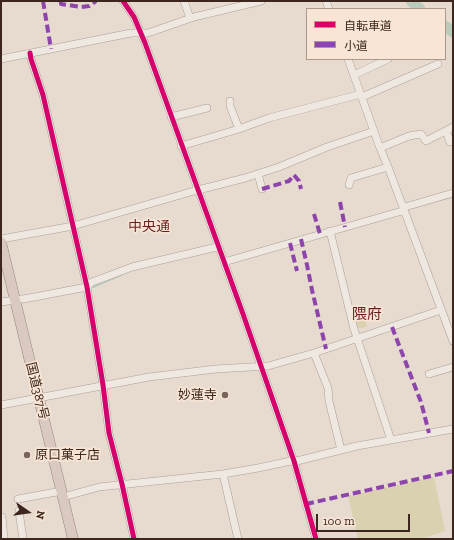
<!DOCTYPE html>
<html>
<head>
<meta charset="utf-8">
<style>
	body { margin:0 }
	#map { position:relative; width:454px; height:540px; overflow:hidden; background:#e7dacf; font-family:"Zilla Slab","Noto Sans JP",serif }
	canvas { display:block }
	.frame { position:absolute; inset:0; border:2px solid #3d261e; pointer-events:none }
	.legend { position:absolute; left:306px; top:8px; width:140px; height:52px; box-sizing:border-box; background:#f8e5d5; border:1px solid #ad998c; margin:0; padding:5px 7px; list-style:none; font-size:12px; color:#3d261e }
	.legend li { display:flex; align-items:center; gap:8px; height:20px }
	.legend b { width:20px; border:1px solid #ad998c }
	.north { position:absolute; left:8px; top:492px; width:40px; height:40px; -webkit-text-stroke:3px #f8e5d5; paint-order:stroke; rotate:103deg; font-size:11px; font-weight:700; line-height:16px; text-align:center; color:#3d261e }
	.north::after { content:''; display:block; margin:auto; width:14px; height:18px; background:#3d261e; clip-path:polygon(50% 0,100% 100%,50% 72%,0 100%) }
	.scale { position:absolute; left:316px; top:514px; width:94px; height:18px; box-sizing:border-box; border:2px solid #3d261e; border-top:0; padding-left:5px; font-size:12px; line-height:14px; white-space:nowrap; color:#3d261e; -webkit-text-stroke:3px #f8e5d5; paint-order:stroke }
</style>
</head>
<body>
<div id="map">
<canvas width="454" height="540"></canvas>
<div class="frame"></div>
<ul class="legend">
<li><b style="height:5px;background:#d6006c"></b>自転車道</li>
<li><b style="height:5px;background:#8e44ad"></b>小道</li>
</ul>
<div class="north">N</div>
<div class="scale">100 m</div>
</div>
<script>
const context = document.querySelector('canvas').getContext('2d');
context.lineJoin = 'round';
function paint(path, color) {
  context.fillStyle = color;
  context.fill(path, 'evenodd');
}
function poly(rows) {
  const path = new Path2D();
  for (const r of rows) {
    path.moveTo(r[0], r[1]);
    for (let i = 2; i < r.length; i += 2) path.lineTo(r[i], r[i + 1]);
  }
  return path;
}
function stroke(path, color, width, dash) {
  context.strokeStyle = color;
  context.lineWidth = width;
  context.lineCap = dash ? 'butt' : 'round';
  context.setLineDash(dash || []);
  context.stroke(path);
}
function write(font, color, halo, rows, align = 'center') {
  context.font = font + ' "Zilla Slab","Noto Sans JP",serif';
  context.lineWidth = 3.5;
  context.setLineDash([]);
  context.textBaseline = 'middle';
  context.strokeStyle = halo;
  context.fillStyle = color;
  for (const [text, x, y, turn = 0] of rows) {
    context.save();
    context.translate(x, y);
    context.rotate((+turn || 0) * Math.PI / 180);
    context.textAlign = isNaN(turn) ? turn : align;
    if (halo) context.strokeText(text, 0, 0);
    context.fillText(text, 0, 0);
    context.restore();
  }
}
paint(poly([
	[362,306,367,326,362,328,357,328,351,309],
	[434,477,445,531,421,539,358,539,348,496]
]), '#dad1b1');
stroke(poly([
	[93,287,121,275]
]), '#bacbbc', 2);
stroke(poly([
	[411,1,420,9],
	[445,26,453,32]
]), '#bacbbc', 11);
const minor = poly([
	[123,1,134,17,145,43,243,314,294,461,316,539],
	[184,1,190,18],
	[326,1,329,9],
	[30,53,31,59,43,95,87,287,103,385,109,433,122,484,134,539],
	[1,59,131,33,148,33,194,17,261,1],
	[348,59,380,148,388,167,453,341],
	[354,75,388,59],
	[362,97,438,64],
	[230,101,230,106,239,129],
	[171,117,207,108],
	[446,131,450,142],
	[181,146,239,129,269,118,361,94],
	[380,148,409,136,421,134,426,141,453,127],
	[258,174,262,189],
	[349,185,351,178,388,167],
	[330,231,354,329,391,440],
	[1,239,73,226,194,191,245,178,279,167,327,147,374,131],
	[224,262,402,211,405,207,453,193],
	[1,302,29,298,87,287,92,282,103,278,132,267,217,247],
	[314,353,328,388,329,401,341,450],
	[429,374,453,367],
	[1,405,149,377,216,369,268,366,314,353,441,310],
	[223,474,238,539],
	[63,497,99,487,223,474,258,468,291,461,297,461,357,446,453,429],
	[18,499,62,491],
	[19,511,23,539],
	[2,517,4,539]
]);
const highway = poly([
	[1,242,73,539]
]);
stroke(minor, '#ada098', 8);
stroke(highway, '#92857f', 11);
stroke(minor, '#efe8e1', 7);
stroke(highway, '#dac9c0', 10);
stroke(poly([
	[43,1,51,49],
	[61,1,61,4,81,7,89,6,96,1],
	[262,189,289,181,294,175,299,181,301,189],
	[340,202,345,227],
	[314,214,320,234],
	[301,239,307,265,312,290,326,349],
	[290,243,297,271],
	[392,327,421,402,429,433],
	[306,504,453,471]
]), '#8e44ad', 4, [8, 4]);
stroke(poly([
	[123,1,134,17,145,43,243,314,294,461,316,539],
	[30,53,31,59,43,95,87,287,103,385,109,433,122,484,134,539]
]), '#d6006c', 5);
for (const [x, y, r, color] of [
	[225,395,4,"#78655c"],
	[27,455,4,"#78655c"]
]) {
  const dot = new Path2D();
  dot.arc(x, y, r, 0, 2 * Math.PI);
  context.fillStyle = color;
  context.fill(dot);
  stroke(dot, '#f8e5d5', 1.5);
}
write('13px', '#3d261e', '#f8e5d5', [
	["国道387号",37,391,76]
]);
write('13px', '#3d261e', '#f8e5d5', [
	["妙蓮寺",217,395],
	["原口菓子店",35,455,"left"]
], 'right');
write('14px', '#6d1b1e', '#f8e5d5', [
	["中央通",149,227]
]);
write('15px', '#6d1b1e', '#f8e5d5', [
	["隈府",367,315]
]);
</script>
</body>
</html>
